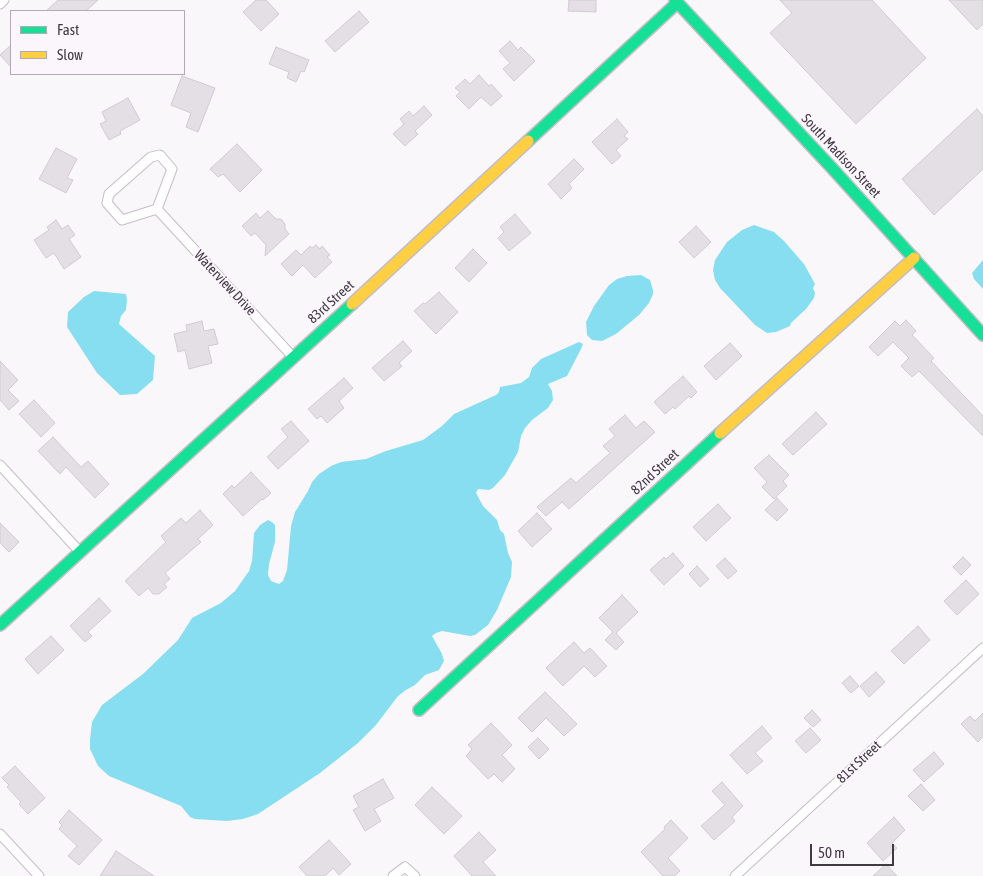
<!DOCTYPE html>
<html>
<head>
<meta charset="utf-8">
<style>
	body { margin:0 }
	#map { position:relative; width:983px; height:876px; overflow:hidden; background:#faf7fb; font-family:"Asap Condensed",sans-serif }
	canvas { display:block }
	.legend { position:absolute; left:10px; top:10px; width:175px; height:65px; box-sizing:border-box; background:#fbf6fc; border:1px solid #b1aab2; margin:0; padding:6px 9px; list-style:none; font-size:15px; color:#433944 }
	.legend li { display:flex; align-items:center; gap:10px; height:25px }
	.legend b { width:25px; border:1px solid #b1aab2 }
	.scale { position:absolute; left:810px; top:844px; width:84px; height:22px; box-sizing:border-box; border:2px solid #433944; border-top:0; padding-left:6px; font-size:15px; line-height:18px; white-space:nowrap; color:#433944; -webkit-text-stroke:4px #fbf6fc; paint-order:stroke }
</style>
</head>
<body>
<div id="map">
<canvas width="983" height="876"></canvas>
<ul class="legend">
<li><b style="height:6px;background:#16e098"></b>Fast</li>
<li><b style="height:6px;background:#ffcf43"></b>Slow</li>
</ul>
<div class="scale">50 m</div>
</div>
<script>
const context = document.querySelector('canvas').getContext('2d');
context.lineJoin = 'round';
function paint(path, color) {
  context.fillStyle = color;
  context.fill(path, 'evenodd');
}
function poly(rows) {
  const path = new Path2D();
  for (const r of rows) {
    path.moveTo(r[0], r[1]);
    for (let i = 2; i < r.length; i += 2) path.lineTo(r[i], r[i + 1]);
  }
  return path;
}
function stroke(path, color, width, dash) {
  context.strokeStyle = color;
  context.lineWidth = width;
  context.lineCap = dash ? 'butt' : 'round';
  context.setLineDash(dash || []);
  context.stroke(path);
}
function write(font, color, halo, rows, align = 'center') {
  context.font = font + ' "Asap Condensed",sans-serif';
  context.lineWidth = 4;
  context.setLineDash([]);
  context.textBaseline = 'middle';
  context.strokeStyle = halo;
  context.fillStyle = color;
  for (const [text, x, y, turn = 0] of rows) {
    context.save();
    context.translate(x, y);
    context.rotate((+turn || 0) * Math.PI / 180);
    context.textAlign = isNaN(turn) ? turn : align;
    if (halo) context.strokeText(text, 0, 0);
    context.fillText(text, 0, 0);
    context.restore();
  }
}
paint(poly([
	[754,225,774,232,784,241,804,264,815,284,813,288,815,293,814,298,806,309,791,323,790,326,776,332,767,333,755,325,720,288,715,280,713,270,715,260,727,242,742,230],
	[983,260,983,289,974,279,972,273],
	[641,275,650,280,653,290,653,294,649,303,639,315,616,334,602,341,592,340,587,335,586,322,594,306,609,285,617,279,627,276],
	[94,291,126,294,127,300,126,310,121,316,119,324,155,356,153,380,137,394,120,395,97,373,67,327,68,312,84,297],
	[579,342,583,344,581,349,567,376,548,384,552,391,553,400,548,408,532,420,525,428,521,436,518,452,505,475,493,488,489,490,478,489,476,493,483,506,497,520,500,530,504,534,508,553,512,562,511,577,497,610,488,625,475,635,470,636,442,631,436,633,432,636,442,654,444,661,439,670,425,675,415,685,406,690,398,696,376,725,358,743,320,773,258,814,243,819,227,821,195,819,190,817,181,806,109,776,98,766,90,749,90,740,92,722,102,705,143,674,178,640,192,618,221,603,235,591,249,571,252,561,254,533,260,525,268,520,272,522,275,525,275,542,269,564,268,575,271,581,279,584,283,581,287,570,291,526,295,512,308,491,312,482,319,474,331,466,341,462,366,459,386,451,423,440,442,426,454,414,496,395,499,392,500,387,521,383,529,377,532,368,541,359]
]), '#87def0');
const building = poly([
	[58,0,98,0,86,11,46,11,58,0],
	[256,0,266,0,279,14,261,31,243,12,256,0],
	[569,0,596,0,596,12,568,11,569,0],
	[780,0,872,0,926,58,856,124,770,33,792,13,780,0],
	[949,0,983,0,983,24,977,30,949,0],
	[359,11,369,22,335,52,325,41,359,11],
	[510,41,518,50,521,47,535,61,514,81,503,69,510,63,499,51,510,41],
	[11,45,11,67,0,55,11,45],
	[276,47,309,60,304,72,301,71,296,82,287,78,289,72,269,64,276,47],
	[479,75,489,86,491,84,502,96,491,106,481,97,469,109,456,96,460,92,455,88,465,79,470,84,479,75],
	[182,76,215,88,198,132,186,127,191,113,171,105,182,76],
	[128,98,140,120,120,131,121,134,109,140,100,124,106,121,102,112,128,98],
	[424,106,432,115,415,131,418,134,405,146,393,134,404,124,400,119,409,111,413,116,424,106],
	[977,109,983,116,983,169,934,215,902,179,977,109],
	[617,119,628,132,624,136,628,139,616,150,621,156,612,164,592,142,617,119],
	[237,144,262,170,240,192,223,174,218,177,210,169,237,144],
	[56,148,77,159,67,178,73,180,66,193,39,179,56,148],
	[574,159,584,169,569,184,572,188,561,199,548,184,574,159],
	[268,211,276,219,281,219,285,224,285,229,289,234,265,256,266,245,255,233,251,236,242,226,256,213,260,218,268,211],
	[515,214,531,233,509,251,498,238,504,232,500,227,515,214],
	[56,220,62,229,68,225,75,235,69,239,81,257,64,269,54,253,46,258,34,240,49,230,47,227,56,220],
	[696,226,711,242,694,258,679,242,696,226],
	[316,245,320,249,322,246,330,255,327,257,332,262,315,278,303,265,292,276,281,264,296,250,301,255,310,246,312,248,316,245],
	[473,249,487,263,469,282,455,268,473,249],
	[439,292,458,312,436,334,414,311,423,303,425,304,439,292],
	[906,320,916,331,912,335,934,358,931,361,983,416,983,436,919,371,912,377,901,366,909,358,893,342,878,356,869,347,895,321,900,326,906,320],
	[202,321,204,331,214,329,218,344,208,346,212,363,189,369,185,350,178,352,174,334,187,331,186,325,202,321],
	[403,341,412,351,399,363,402,366,384,381,372,368,403,341],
	[730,343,742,356,716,380,704,366,730,343],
	[0,361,18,380,8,390,19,401,9,410,0,400,0,361],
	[683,376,697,392,691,398,689,396,675,409,673,407,665,414,654,402,683,376],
	[344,378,353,388,339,401,344,408,327,423,321,416,317,419,308,409,344,378],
	[34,400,55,423,41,437,19,414,34,400],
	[816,412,827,424,793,455,782,444,816,412],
	[625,415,636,428,644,421,655,432,569,509,562,502,546,516,537,507,571,478,576,483,610,453,603,446,615,436,609,429,625,415],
	[291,421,309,441,278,469,267,457,288,437,281,429,291,421],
	[53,437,81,467,88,461,109,484,95,498,66,467,60,474,38,451,53,437],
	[769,455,789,475,783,481,787,486,774,499,762,487,767,482,754,468,769,455],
	[251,472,271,493,263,500,262,499,243,516,223,494,232,485,234,488,251,472],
	[777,498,788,510,777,521,765,510,777,498],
	[718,504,731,518,706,541,693,527,718,504],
	[200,510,213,525,198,539,201,542,165,573,170,579,164,584,167,587,159,594,153,594,148,588,139,596,125,581,166,542,161,536,181,518,186,523,200,510],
	[537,513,552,529,532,547,518,531,537,513],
	[0,523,19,542,9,552,0,543,0,523],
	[673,553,684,566,664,585,650,570,664,557,666,559,673,553],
	[963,557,971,565,961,575,953,567,963,557],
	[725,558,737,571,728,579,716,566,725,558],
	[697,566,709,579,700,587,689,574,697,566],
	[966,580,979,594,957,615,944,601,966,580],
	[622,595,638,612,616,633,624,642,616,650,605,640,613,632,599,618,622,595],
	[99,598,111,611,88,632,92,636,85,642,70,626,99,598],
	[918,626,930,640,904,664,891,651,918,626],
	[51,636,64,650,38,674,25,659,51,636],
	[574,642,584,653,590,648,607,666,595,677,584,666,563,686,546,668,574,642],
	[876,672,885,682,869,697,860,686,876,672],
	[850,676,859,686,851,693,842,683,850,676],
	[545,692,577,724,564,736,546,718,532,732,518,718,545,692],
	[812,710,821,720,813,727,804,718,812,710],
	[983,713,983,737,978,742,961,724,970,716,975,721,983,713],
	[491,723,512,745,502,755,515,769,502,782,494,774,488,779,466,756,472,749,468,745,491,723],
	[762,726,772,738,755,753,763,761,747,774,730,755,762,726],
	[810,728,821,740,806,753,795,741,810,728],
	[538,738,549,749,539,759,528,747,538,738],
	[934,752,944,764,924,782,913,770,934,752],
	[15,766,45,798,28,814,19,804,21,802,7,787,9,785,2,778,15,766],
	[383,779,394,798,374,809,381,821,365,831,353,810,359,807,353,796,383,779],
	[722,782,743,806,732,817,735,821,714,840,701,826,725,805,712,791,722,782],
	[921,784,935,800,923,811,908,796,921,784],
	[432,787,462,816,444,834,415,805,432,787],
	[69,810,102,840,79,865,68,856,77,846,59,829,62,825,59,822,69,810],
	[894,817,905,830,892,843,897,848,883,861,867,843,894,817],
	[671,820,688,838,668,858,680,871,674,876,663,876,641,852,665,829,664,827,671,820],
	[479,832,496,850,483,862,496,876,472,876,454,856,479,832],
	[329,840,351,864,339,875,333,868,325,876,307,876,299,867,329,840],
	[116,851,154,876,100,876,116,851],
	[886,864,897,876,873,876,886,864]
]);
paint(building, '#e4dee5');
stroke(building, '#d0cad1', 1);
const street = poly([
	[0,4,4,0],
	[157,209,122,220,107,203,109,194,151,157,160,155,172,169,157,209,293,357],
	[0,465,80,552],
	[0,834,39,876],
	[393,876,405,867,415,876],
	[735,876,983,648]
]);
const fast = poly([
	[675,0,831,167,983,335],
	[528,141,677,3],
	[0,625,352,304],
	[419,710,720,433]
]);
const slow = poly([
	[352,304,528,141],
	[720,433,914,258]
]);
stroke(street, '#c4bec5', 11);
stroke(fast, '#c4bec5', 14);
stroke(slow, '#c4bec5', 14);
stroke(street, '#fefefe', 9);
stroke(fast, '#16e098', 11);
stroke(slow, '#ffcf43', 11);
write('14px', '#433944', '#fbf6fc', [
	["South Madison Street",841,156,47],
	["Waterview Drive",225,283,47],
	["83rd Street",331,302,-42],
	["82nd Street",655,472,-43],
	["81st Street",859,762,-43]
]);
</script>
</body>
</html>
